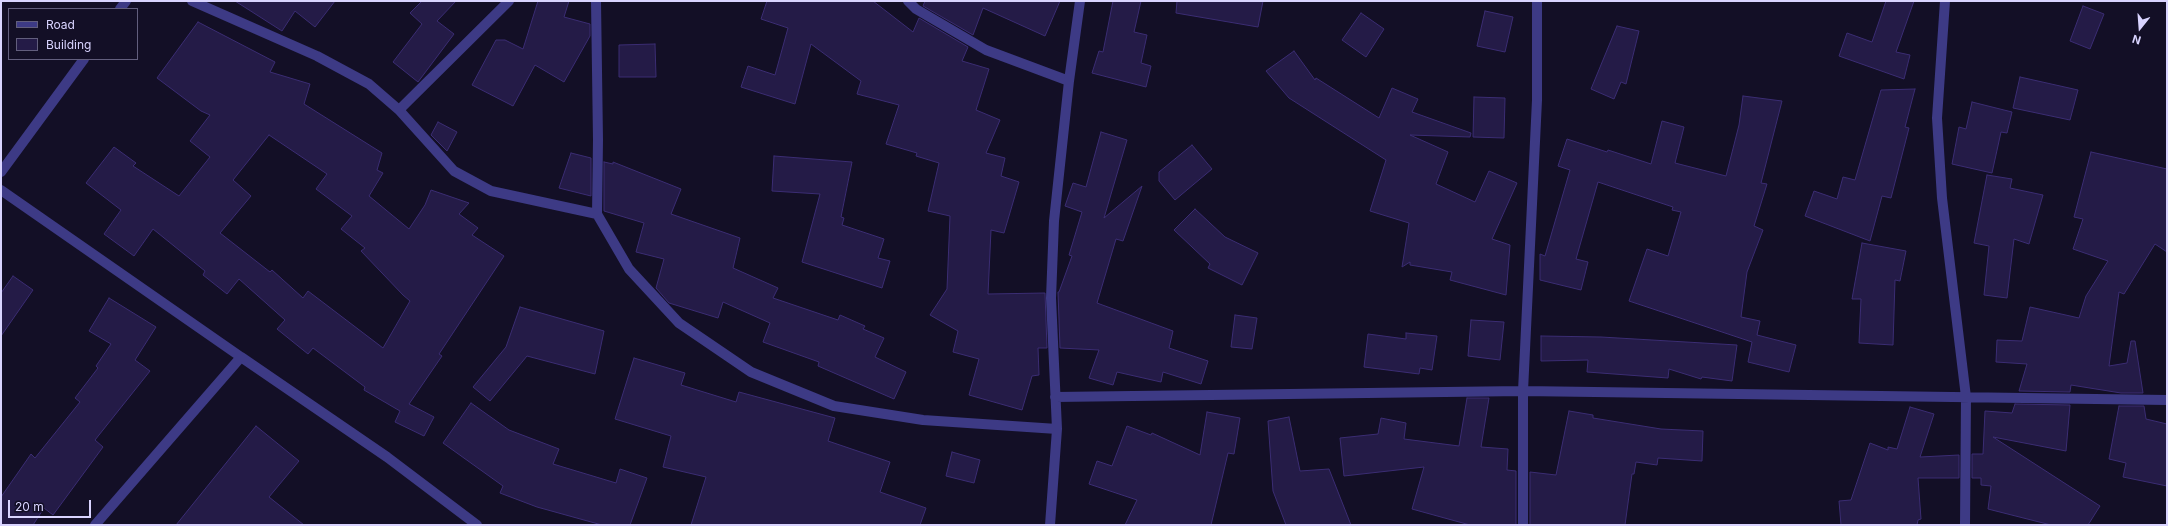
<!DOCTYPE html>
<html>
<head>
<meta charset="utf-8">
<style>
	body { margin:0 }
	#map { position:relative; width:2168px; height:526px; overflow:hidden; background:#130f26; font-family:Inter,sans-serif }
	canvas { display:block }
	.frame { position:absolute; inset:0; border:2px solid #d9d4ff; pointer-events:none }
	.legend { position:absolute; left:8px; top:8px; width:130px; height:52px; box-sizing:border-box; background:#130f26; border:1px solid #625e7d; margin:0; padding:5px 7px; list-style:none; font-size:12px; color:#d9d4ff }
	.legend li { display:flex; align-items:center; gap:8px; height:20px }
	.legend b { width:20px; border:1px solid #625e7d }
	.north { position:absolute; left:2120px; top:8px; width:40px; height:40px; -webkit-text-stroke:3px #130f26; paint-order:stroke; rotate:197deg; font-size:11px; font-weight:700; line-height:16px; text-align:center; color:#d9d4ff }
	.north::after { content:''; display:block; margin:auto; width:14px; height:18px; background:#d9d4ff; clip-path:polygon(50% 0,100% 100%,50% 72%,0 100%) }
	.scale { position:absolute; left:8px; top:500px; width:83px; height:18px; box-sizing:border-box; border:2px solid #d9d4ff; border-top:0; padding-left:5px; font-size:12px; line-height:14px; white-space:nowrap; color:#d9d4ff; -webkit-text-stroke:3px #130f26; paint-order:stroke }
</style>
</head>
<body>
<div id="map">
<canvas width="2168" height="526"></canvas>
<div class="frame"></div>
<ul class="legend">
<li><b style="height:5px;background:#3d3a85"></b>Road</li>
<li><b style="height:11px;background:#241b47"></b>Building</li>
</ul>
<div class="north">N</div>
<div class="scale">20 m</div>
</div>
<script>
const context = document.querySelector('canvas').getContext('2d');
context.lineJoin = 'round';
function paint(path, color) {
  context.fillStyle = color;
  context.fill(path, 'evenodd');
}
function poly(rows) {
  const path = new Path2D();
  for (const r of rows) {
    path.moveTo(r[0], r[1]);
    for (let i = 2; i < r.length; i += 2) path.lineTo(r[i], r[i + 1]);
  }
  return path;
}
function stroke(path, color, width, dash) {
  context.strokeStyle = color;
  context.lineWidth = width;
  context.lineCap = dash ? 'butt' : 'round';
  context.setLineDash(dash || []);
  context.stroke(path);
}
const building = poly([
	[235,1,335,1,315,27,295,11,282,31,235,1],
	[422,1,456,1,437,21,454,34,418,82,393,62,422,24,410,13,422,1],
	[538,1,569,1,564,17,590,24,590,36,564,82,535,65,513,106,472,85,496,40,505,40,523,49,538,1],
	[767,1,873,1,913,32,919,18,968,47,962,61,989,69,976,110,1000,120,986,153,1005,158,1001,176,1019,182,1004,233,991,230,988,294,1045,293,1047,348,1038,348,1039,375,1032,376,1022,410,969,395,979,359,953,352,958,331,930,315,947,289,950,216,928,211,939,163,916,156,917,153,886,144,899,105,857,94,861,81,811,44,795,104,741,87,748,66,775,75,788,28,761,19,767,1],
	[925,1,1060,1,1045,36,983,8,973,35,923,6,925,1],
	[1113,1,1141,1,1134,32,1147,35,1141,63,1151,66,1146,87,1092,73,1099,51,1103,52,1113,1],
	[1177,1,1263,1,1258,27,1176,13,1177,1],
	[1886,1,1914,1,1896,52,1910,55,1904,79,1839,56,1847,33,1872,42,1886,1],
	[2083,6,2104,14,2090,49,2070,41,2083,6],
	[1485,11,1513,17,1505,52,1477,46,1485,11],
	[1361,13,1384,29,1366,57,1342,40,1361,13],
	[198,22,275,62,270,72,310,84,304,104,382,153,377,170,383,173,369,196,409,229,425,205,431,190,469,203,459,214,478,228,472,235,504,256,439,354,442,356,409,404,434,417,424,436,395,422,400,411,364,390,365,387,313,348,308,354,277,329,285,320,239,279,227,294,203,275,205,271,153,229,134,256,104,234,121,210,86,183,114,147,136,163,133,166,179,196,210,157,190,141,210,115,201,111,157,78,198,22],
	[269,135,327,174,316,189,352,216,341,229,365,248,361,251,403,295,410,301,383,348,308,291,303,298,272,270,270,272,220,233,251,196,233,180,269,135],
	[1617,26,1639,31,1626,84,1621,82,1614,99,1591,89,1617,26],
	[655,44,656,77,619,77,619,45,655,44],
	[1294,51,1315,80,1316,78,1379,118,1392,88,1418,99,1412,112,1471,133,1470,137,1410,135,1448,152,1436,184,1475,202,1489,171,1517,183,1492,239,1510,245,1506,295,1450,280,1452,272,1410,265,1410,262,1402,267,1409,223,1370,211,1386,160,1289,98,1266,71,1294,51],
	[2020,77,2078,90,2070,120,2013,108,2020,77],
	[1915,89,1905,127,1909,128,1891,198,1882,196,1870,241,1805,216,1814,191,1837,199,1843,177,1855,180,1881,90,1915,89],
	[1743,96,1782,101,1761,183,1767,184,1754,226,1763,230,1747,272,1741,317,1760,321,1757,335,1796,345,1789,372,1748,362,1752,342,1629,301,1647,249,1668,256,1681,212,1672,210,1673,207,1598,182,1576,259,1588,262,1581,290,1540,280,1540,254,1545,256,1570,170,1558,166,1567,139,1607,152,1608,150,1651,164,1662,121,1684,127,1675,163,1726,176,1739,125,1743,96],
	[1474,97,1505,98,1504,138,1473,137,1474,97],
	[1972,102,2012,112,2007,133,2001,132,1992,173,1952,164,1959,127,1966,129,1972,102],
	[438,122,457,132,447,151,431,135,438,122],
	[1101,132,1127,140,1104,218,1142,186,1123,241,1116,239,1097,303,1173,331,1169,348,1208,361,1201,384,1163,372,1161,382,1117,372,1113,385,1089,378,1099,350,1060,348,1058,292,1059,292,1072,256,1069,255,1082,212,1065,206,1073,183,1086,187,1101,132],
	[1192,145,1212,169,1175,200,1159,181,1159,172,1192,145],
	[2091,152,2167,169,2167,252,2155,244,2124,294,2119,292,2109,366,2127,363,2131,341,2135,341,2143,393,2121,393,2071,385,2070,392,2019,391,2027,364,1996,362,1997,340,2022,341,2030,307,2079,318,2086,296,2108,261,2073,249,2083,219,2074,217,2091,152],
	[571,153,591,158,591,196,559,188,571,153],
	[774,156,852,162,841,217,844,218,842,225,884,239,878,258,890,261,882,288,802,262,820,194,772,191,774,156],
	[604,162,613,164,613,162,681,189,671,214,740,238,733,268,778,288,773,298,838,320,840,315,865,326,863,329,884,338,875,357,906,372,894,399,818,366,819,362,763,342,770,323,723,302,718,318,669,303,656,288,664,259,636,252,644,223,604,211,604,162],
	[1987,175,2012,179,2010,188,2043,195,2029,244,2014,239,2007,298,1984,295,1989,246,1974,243,1987,175],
	[1195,209,1225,237,1258,253,1242,285,1208,268,1210,264,1174,230,1195,209],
	[1862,243,1906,251,1900,281,1895,280,1893,345,1859,343,1861,299,1852,299,1862,243],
	[13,276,33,290,1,336,1,293,13,276],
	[109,298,156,327,135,360,150,371,95,440,103,447,53,515,44,508,33,525,1,525,1,497,31,454,35,458,80,402,75,398,98,368,96,366,111,344,89,331,109,298],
	[520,307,604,331,595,374,527,356,490,401,473,387,506,347,520,307],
	[1235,315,1257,318,1252,349,1231,347,1235,315],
	[1471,320,1504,322,1500,360,1468,356,1471,320],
	[1406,333,1437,336,1432,370,1420,368,1419,374,1364,367,1368,334,1406,339,1406,333],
	[1541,336,1601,337,1737,345,1732,381,1702,377,1701,379,1669,369,1668,378,1587,372,1588,360,1541,361,1541,336],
	[634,358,685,373,681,385,736,402,739,392,835,418,828,441,890,462,880,492,926,508,920,525,691,525,706,477,663,467,671,436,615,419,634,358],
	[1467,398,1489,398,1481,447,1508,449,1507,470,1516,471,1516,525,1470,525,1412,509,1424,467,1344,476,1340,438,1378,434,1381,418,1406,423,1404,439,1459,446,1467,398],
	[471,403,509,430,559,449,553,464,616,483,620,469,647,478,630,525,602,525,537,507,500,493,503,486,443,443,471,403],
	[2015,404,2070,405,2066,451,1993,437,2100,506,2088,525,2051,525,1988,509,1991,486,1981,485,1981,478,1972,478,1972,454,1983,454,1985,411,2012,413,2015,404],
	[2119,406,2144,406,2146,419,2167,424,2167,486,2123,477,2126,463,2109,459,2119,406],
	[1910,407,1934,414,1920,457,1959,455,1959,478,1918,478,1921,519,1918,520,1917,525,1841,525,1839,501,1851,500,1870,443,1888,450,1888,447,1897,449,1910,407],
	[1569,411,1593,415,1593,418,1661,429,1703,431,1702,461,1658,458,1657,465,1636,462,1634,474,1632,474,1625,525,1530,525,1530,472,1556,475,1569,411],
	[1207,412,1240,418,1234,454,1228,453,1211,525,1125,525,1137,500,1089,484,1097,461,1112,466,1127,426,1151,435,1152,433,1200,455,1207,412],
	[1289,417,1300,471,1329,469,1351,525,1286,525,1273,491,1268,421,1289,417],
	[256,426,299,461,269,497,304,525,176,525,256,426],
	[952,452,980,460,974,483,946,476,952,452]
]);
paint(building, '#241b47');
stroke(building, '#3b2d73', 1);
stroke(poly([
	[192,1,317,56,369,84,399,110,454,171,491,191,597,214],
	[596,1,598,140,597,214,629,269,679,323,751,372,834,406,923,420,1057,429],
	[908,1,916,9,986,50,1069,81],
	[1945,1,1937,118,1942,198,1966,397,1965,525],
	[120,9,126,1],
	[399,110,509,1],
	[1,172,84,59],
	[1,190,241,357,95,525],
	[241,357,387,457,477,525],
	[1055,397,1523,391,2167,400],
	[1050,525,1057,429,1051,298,1054,221,1069,81,1080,1],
	[1523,525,1523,391,1537,100,1537,1]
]), '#3d3a85', 10);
</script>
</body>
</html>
